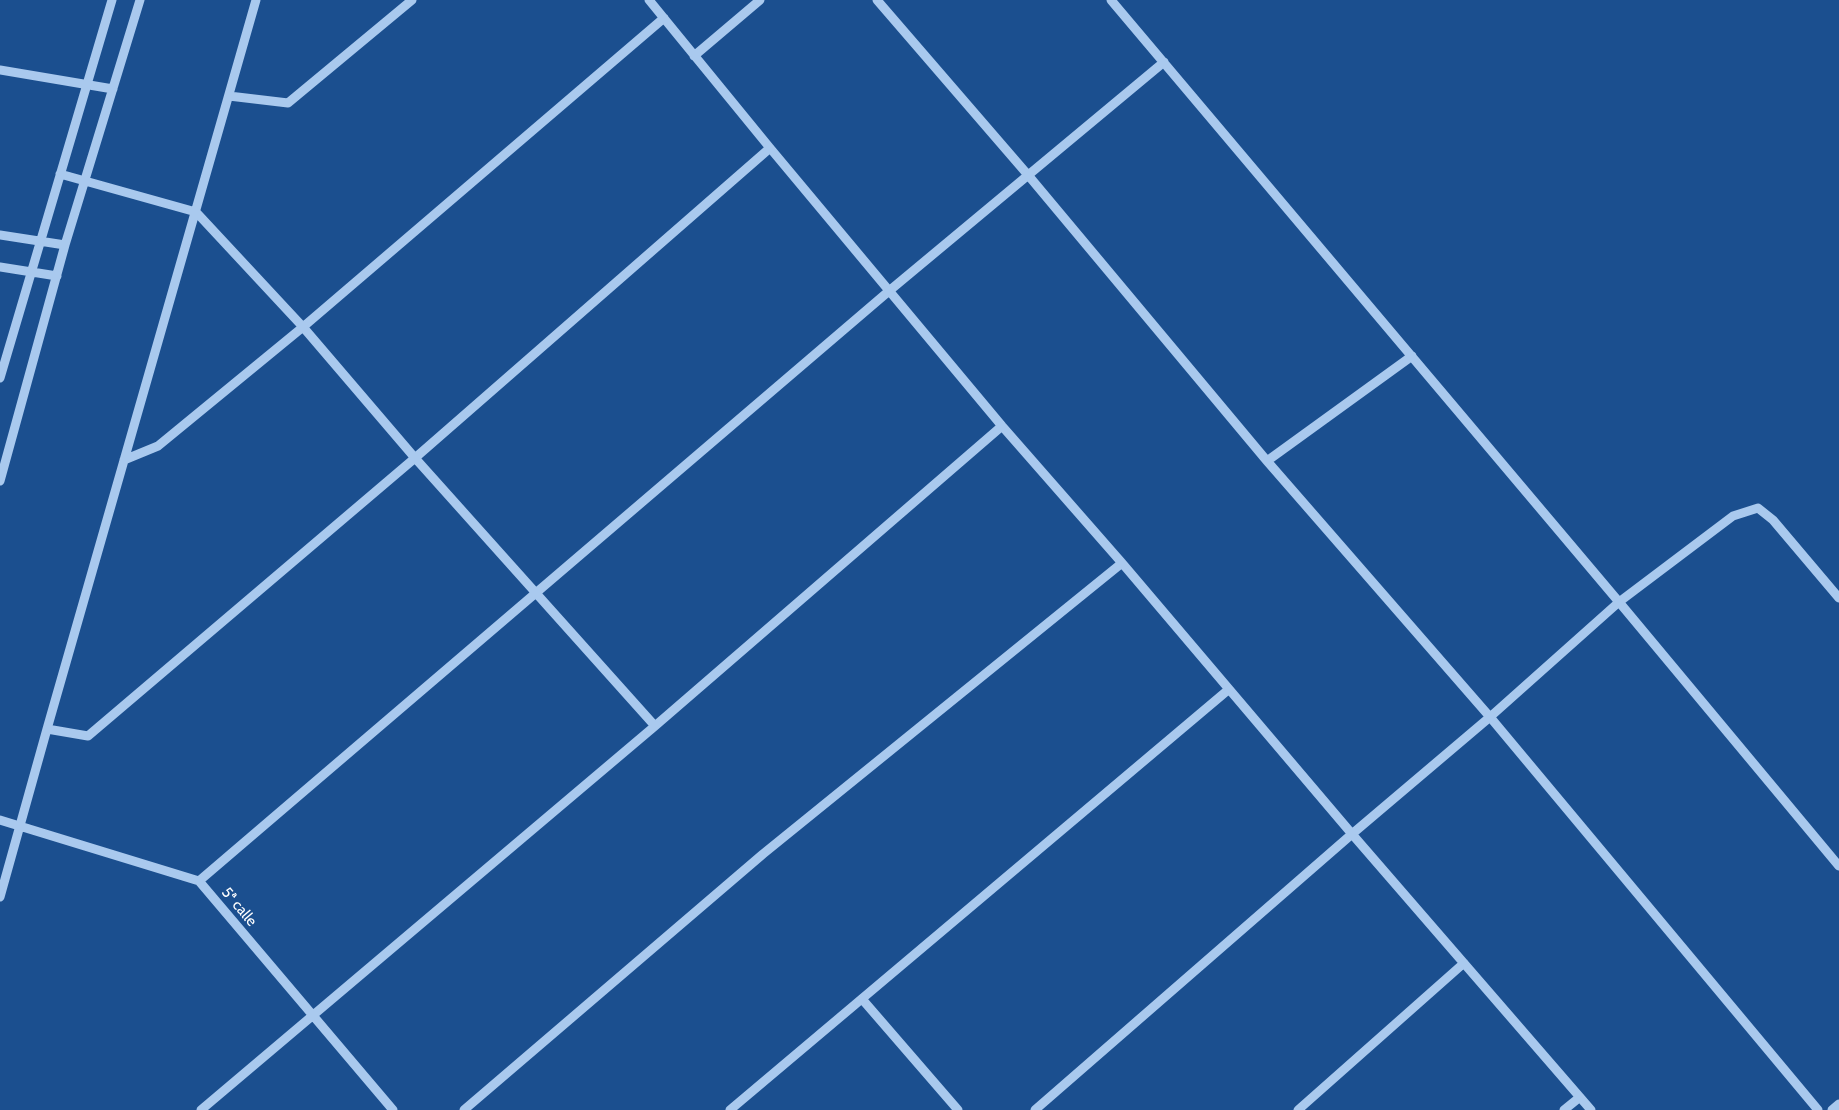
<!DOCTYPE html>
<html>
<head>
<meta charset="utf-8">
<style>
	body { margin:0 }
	canvas { display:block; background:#1b4f8f }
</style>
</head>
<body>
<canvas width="1839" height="1110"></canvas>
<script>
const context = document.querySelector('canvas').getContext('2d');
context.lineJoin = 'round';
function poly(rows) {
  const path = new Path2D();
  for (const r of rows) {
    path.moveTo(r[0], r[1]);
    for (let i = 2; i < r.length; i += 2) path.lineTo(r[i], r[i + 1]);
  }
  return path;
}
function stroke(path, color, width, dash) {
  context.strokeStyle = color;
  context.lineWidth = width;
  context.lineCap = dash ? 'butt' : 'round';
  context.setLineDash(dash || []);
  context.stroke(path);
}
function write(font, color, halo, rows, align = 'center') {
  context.font = font + ' Cabin,sans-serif';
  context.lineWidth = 4;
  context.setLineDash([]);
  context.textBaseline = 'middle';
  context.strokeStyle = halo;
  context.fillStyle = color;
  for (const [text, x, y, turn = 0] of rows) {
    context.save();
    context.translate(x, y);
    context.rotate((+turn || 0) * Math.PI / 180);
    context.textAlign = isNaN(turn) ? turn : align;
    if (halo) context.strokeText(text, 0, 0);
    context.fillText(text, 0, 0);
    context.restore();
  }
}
stroke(poly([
	[649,0,770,148,1002,426,1122,563,1352,834,1591,1110],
	[877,0,1028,175,1267,461,1490,717,1818,1110],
	[1111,0,1619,602,1839,866],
	[694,56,760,0],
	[0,70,113,89],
	[229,96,288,103,412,0],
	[60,174,196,212,303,327,415,458,655,726],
	[0,235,65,245],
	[0,267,57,276],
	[0,378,112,0],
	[124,460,158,446,303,327,664,18],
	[1267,461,1412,356],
	[0,481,65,245,140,0],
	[47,729,88,736,415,458,770,148],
	[0,820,199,881,393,1110],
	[199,881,889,291,1164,62],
	[0,897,47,729,256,0],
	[862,999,958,1110],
	[201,1110,655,726,1002,426],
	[464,1110,763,854,1122,563],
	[730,1110,1228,690],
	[1035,1110,1352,834,1490,717,1619,602,1733,516,1758,508,1773,520,1839,598],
	[1298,1110,1464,963],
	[1564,1110,1580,1097],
	[1832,1110,1839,1104]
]), '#a9c9ee', 9);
write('15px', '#fff', '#1b4f8f', [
	["5ª calle",239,907,50]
]);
</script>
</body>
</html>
